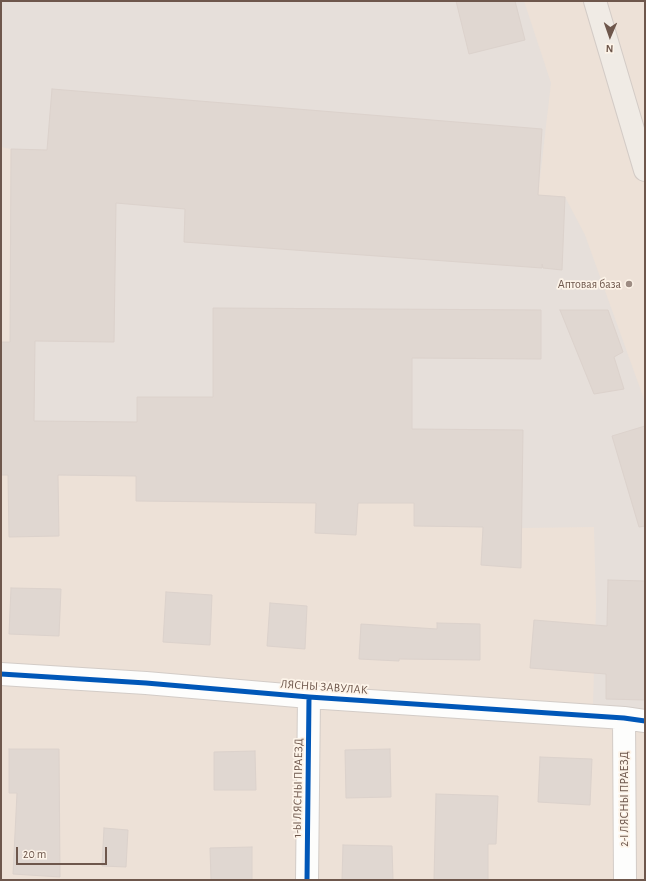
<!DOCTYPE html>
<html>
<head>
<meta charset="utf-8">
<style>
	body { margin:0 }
	#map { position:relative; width:646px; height:881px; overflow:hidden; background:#f4efe9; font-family:"Alegreya Sans",sans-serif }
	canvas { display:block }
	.frame { position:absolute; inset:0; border:2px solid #6e574c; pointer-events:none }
	.north { position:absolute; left:590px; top:16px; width:40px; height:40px; -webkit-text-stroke:3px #fdf4e9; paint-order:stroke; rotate:182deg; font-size:11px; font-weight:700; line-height:16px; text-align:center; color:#6e574c }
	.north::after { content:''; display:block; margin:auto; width:14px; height:18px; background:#6e574c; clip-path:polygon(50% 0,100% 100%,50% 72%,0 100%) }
	.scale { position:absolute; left:16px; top:847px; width:91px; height:18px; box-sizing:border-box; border:2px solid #6e574c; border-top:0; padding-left:5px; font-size:12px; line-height:14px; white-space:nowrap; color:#6e574c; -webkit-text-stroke:3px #fdf4e9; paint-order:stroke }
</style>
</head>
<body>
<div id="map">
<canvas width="646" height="881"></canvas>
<div class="frame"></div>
<div class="north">N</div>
<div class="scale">20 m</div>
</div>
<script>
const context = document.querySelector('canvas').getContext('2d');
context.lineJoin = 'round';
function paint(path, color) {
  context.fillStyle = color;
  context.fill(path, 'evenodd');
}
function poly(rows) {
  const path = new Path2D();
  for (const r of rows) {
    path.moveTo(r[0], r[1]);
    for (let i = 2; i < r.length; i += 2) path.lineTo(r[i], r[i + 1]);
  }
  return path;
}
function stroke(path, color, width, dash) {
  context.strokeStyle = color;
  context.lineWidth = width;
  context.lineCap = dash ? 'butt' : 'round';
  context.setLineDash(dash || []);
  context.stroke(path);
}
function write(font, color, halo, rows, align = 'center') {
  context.font = font + ' "Alegreya Sans",sans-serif';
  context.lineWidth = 3.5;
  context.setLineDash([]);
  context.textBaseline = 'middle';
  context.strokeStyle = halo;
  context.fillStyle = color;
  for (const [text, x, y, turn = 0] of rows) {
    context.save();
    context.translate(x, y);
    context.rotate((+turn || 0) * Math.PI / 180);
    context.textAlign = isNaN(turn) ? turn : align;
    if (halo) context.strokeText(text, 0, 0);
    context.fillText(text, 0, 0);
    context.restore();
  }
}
paint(poly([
	[1,1,645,1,645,880,1,880]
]), '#ede1d7');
paint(poly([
	[1,1,524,1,551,83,538,195,565,197,585,235,645,402,645,710,593,704,596,606,594,527,522,528,414,526,414,503,136,501,136,476,1,475,10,342,11,149,1,147]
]), '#e6dfda');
const building = poly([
	[456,1,515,1,525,40,469,54,456,1],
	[52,89,542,129,538,195,565,197,562,270,543,268,542,264,542,268,184,242,185,209,116,203,114,342,35,341,34,421,137,422,137,397,213,397,213,308,541,310,541,359,412,358,412,429,523,430,521,568,481,565,483,527,414,526,414,503,358,503,356,535,315,533,316,503,136,501,136,476,58,475,59,536,9,537,8,475,1,475,1,342,10,342,11,149,47,150,52,89],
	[560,310,608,310,623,352,614,357,624,389,594,394,560,310],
	[645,426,645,526,639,527,612,436,645,426],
	[608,580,645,581,645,700,606,699,606,674,530,668,534,620,607,626,608,580],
	[11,588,61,589,59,636,9,634,11,588],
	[166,592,212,595,210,645,163,642,166,592],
	[270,603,307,606,305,649,267,646,270,603],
	[437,623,480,624,480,660,399,659,399,661,359,659,361,624,437,629,437,623],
	[9,749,59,749,60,877,13,874,17,793,9,793,9,749],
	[390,749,391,797,346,798,345,750,390,749],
	[255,751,256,790,214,790,214,752,255,751],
	[540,757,592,759,590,805,538,802,540,757],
	[436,794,498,796,496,844,488,844,488,880,434,880,436,794],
	[104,828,128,830,126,867,102,866,104,828],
	[343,845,392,846,393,880,342,880,343,845],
	[252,847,252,880,211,880,210,848,252,847]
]);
paint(building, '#e0d7d1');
stroke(building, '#dcd2cc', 1);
const minor = poly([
	[1,674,146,683,309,697,624,718,645,721],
	[624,718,625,880],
	[307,880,309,697]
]);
const major = poly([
	[595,1,645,170]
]);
stroke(minor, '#d3ccc7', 24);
stroke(major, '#d3cbc6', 24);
stroke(minor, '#fdfdfc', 22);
stroke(major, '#f0ebe5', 22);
stroke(poly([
	[1,674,146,683,309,697,624,718,645,721],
	[307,880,309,697]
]), '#0057b8', 5);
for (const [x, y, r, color] of [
	[629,284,4,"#9d8c83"]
]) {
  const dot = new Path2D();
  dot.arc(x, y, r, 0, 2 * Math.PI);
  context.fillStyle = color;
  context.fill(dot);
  stroke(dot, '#fdf4e9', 1.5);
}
write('12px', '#6e574c', '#fdf4e9', [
	["Аптовая база",621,284]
], 'right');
write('12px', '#6e574c', '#fdf4e9', [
	["ЛЯСНЫ ЗАВУЛАК",324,687,4],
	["1-Ы ЛЯСНЫ ПРАЕЗД",298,788,-89],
	["2-І ЛЯСНЫ ПРАЕЗД",624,799,-90]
]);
</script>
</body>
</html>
